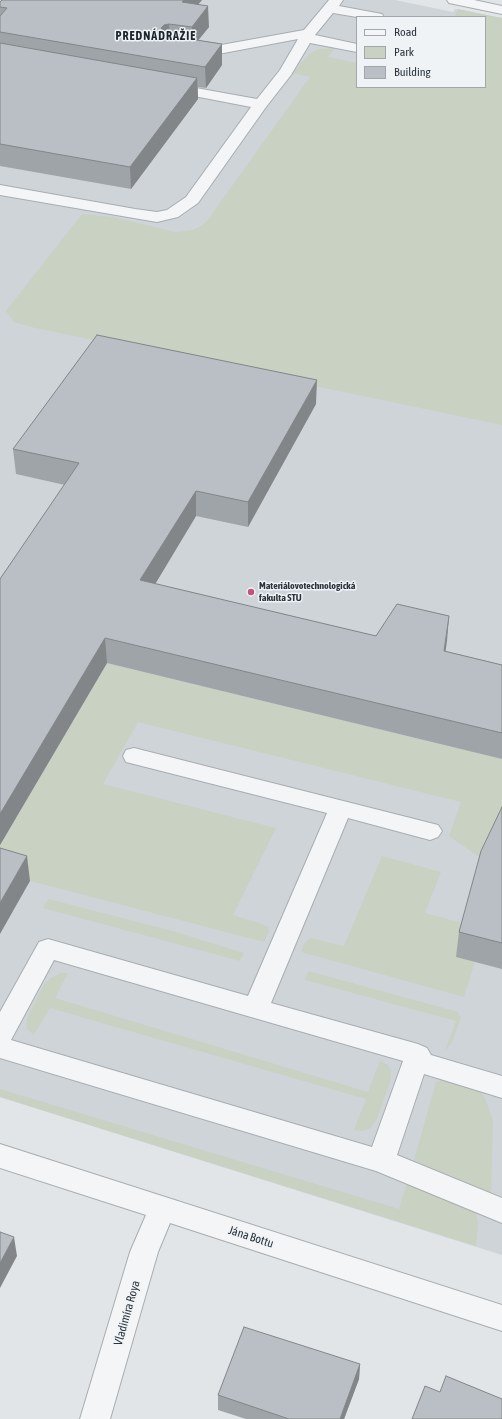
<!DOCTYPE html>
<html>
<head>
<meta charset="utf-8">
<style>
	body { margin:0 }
	#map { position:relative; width:502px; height:1419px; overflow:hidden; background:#e1e5e8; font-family:"Asap Condensed",sans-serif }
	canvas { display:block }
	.legend { position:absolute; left:356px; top:16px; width:130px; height:72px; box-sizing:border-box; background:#f0f3f6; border:1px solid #a1a7ac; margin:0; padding:5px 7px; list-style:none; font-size:12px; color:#2b353d }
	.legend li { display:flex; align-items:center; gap:8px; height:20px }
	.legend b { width:20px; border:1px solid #a1a7ac }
</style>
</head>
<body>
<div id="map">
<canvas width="502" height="1419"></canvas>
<ul class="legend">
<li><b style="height:5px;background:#f3f5f7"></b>Road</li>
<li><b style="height:11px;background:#c9d1c3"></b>Park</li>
<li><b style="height:11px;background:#b9bfc4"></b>Building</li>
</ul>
</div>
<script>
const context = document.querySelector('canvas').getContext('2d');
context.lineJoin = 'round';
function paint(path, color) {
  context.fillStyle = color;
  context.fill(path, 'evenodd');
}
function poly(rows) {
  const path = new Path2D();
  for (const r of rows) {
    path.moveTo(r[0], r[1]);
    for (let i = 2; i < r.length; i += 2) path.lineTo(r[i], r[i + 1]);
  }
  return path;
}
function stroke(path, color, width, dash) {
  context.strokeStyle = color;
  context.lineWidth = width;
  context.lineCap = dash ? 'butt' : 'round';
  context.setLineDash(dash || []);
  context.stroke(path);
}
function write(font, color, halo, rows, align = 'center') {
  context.font = font + ' "Asap Condensed",sans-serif';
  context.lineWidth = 3;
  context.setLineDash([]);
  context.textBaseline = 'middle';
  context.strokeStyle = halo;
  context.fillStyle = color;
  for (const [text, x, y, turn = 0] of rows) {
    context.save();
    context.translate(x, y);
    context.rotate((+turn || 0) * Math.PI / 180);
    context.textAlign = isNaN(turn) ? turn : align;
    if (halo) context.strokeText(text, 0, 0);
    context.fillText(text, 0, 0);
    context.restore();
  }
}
paint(poly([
	[0,0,395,0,453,12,455,9,502,18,502,1255,0,1097],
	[357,17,485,17,485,87,357,87]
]), '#cfd4d9');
paint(poly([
	[458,9,502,18,502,425,31,327,14,322,6,311,82,214,113,217,175,232,193,230,201,226,207,221,310,77,293,73,308,55,318,49,335,48,328,57,357,63,357,87,485,87,485,17,454,17],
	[107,663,502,759,502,825,485,861,449,836,461,802,138,722,103,784,276,828,233,915,262,924,268,927,269,931,264,942,0,873,0,845],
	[382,856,441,872,425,913,465,924,456,957,475,962,464,997,301,952,304,944,310,938,344,946],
	[48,899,169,930,244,953,240,961,43,908],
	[308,971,458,1012,461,1018,452,1042,445,1051,456,1021,305,980],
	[61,973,68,973,55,998,368,1092,380,1061,388,1065,391,1071,391,1079,377,1119,371,1128,363,1131,354,1130,366,1099,50,1008,34,1035,27,1029,26,1023,28,1016,44,984,51,978],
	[442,1080,470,1086,481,1092,486,1100,493,1121,491,1196,414,1160,436,1082],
	[0,1089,399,1209,407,1183,476,1210,478,1224,476,1246,0,1097]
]), '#c9d1c3');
const lane = poly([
	[329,0,343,0,339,6,382,14,384,17,357,17,333,13,315,35,357,44,357,52,310,43,291,75,266,107,198,203,178,217,157,222,0,195,0,185,135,209,157,212,167,210,186,197,251,107,163,90,161,87,163,84,168,83,257,99,280,70,298,39,197,58,188,57,186,54,188,51,304,30,329,0],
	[134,748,438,825,442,831,438,837,430,840,348,818,271,1003,418,1044,427,1048,431,1055,502,1076,502,1098,424,1074,397,1155,502,1198,502,1223,376,1171,0,1058,0,1012,39,942,48,939,248,996,327,813,126,762,123,756,126,750,134,748],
	[54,960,403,1061,372,1147,11,1040,54,960]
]);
const street = poly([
	[447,0,474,0,502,6,502,14,449,3,447,0],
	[0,1144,502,1305,502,1331,170,1223,158,1252,110,1419,80,1419,130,1252,146,1215,0,1168,0,1144]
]);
stroke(lane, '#a7adb1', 2);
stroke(street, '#a7adb1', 2);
paint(lane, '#f3f5f7');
paint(street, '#f3f5f7');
paint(poly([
	[2,0,202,0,198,4,209,27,198,40,222,44,222,65,206,88,198,87,198,99,131,189,0,166,0,2],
	[316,404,248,527,196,516,155,584,376,636,449,616,445,651,502,665,502,759,107,663,0,845,0,579,65,485,16,474,13,449],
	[502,807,502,969,456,957,459,932],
	[360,1364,359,1379,344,1419,246,1419,218,1410,218,1395]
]), '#9fa4a9');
paint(poly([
	[184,0,202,0,183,22,182,2],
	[208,6,209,27,192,48,192,27],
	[169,24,170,45,161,28,164,25],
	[222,44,222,65,206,88,205,67],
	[197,78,198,99,131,189,130,167],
	[317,380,316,404,248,527,248,502],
	[196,491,196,516,142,606,140,580],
	[449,616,447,641,442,676,444,651],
	[105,638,107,663,0,845,0,814],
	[27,856,30,881,0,934,0,903],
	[14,1237,17,1256,0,1288,0,1263],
	[360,1364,359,1379,344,1419,340,1419]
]), '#828689');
const building = poly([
	[2,0,184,0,182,2,208,6,192,27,169,24,164,25,161,28,164,33,184,37,183,38,222,44,205,67,0,32,0,16,7,8,0,7,0,2,2,0],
	[0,43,197,78,130,167,0,144,0,43],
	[97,335,317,380,248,502,196,491,140,580,376,636,397,604,449,616,444,651,502,665,502,733,105,638,0,814,0,579,79,463,13,449,97,335],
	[502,807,502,943,459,932,481,851,502,807],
	[0,848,27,856,0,903,0,848],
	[0,1232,14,1237,0,1263,0,1232],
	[244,1327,360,1364,340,1419,289,1419,218,1395,244,1327],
	[446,1376,502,1399,502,1419,412,1419,425,1386,440,1392,446,1376]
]);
paint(building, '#b9bfc4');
stroke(building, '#828689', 1);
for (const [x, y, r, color] of [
	[251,592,4,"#bf5478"]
]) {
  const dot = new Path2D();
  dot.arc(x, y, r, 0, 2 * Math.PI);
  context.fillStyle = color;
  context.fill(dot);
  stroke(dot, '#f0f3f6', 1.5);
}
write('bold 10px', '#2b353d', '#f0f3f6', [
	["Materiálovotechnologická",259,586],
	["fakulta STU",259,598]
], 'left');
context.letterSpacing = '1px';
write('bold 12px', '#1d262e', '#f0f3f6', [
	["PREDNÁDRAŽIE",156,36]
]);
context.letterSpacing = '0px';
write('12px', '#2b353d', '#f0f3f6', [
	["Jána Bottu",251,1237,18],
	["Vladimíra Roya",127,1313,-74]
]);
</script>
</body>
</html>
